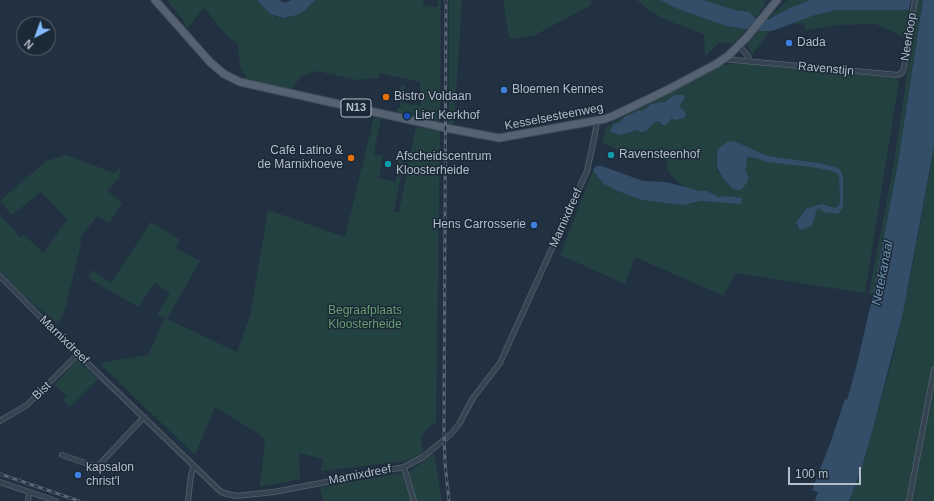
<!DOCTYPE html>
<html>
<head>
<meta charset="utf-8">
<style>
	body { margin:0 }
	#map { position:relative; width:934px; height:501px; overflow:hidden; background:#223141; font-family:Arial,sans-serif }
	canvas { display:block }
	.north { position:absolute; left:16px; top:16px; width:40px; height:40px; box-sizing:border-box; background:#1b2836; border:1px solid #586472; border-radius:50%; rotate:221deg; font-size:11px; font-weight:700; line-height:16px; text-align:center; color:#b3becb }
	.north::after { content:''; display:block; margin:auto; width:14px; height:18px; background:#84bdff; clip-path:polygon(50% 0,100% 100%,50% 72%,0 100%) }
	.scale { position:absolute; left:788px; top:467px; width:73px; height:18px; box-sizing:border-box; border:2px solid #b3becb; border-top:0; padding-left:5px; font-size:12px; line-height:14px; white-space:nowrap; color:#b3becb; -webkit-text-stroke:3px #1b2836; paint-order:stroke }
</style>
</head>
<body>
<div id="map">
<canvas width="934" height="501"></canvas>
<div class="north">N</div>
<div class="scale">100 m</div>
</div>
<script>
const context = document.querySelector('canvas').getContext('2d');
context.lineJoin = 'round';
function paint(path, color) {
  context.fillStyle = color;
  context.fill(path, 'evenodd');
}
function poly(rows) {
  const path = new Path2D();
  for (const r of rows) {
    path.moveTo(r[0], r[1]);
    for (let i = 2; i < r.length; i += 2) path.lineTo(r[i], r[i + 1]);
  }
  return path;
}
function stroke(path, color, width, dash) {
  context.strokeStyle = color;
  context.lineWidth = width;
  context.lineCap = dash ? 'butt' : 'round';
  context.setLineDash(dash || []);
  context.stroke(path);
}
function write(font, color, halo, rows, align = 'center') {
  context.font = font + ' Arial,sans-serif';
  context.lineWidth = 3;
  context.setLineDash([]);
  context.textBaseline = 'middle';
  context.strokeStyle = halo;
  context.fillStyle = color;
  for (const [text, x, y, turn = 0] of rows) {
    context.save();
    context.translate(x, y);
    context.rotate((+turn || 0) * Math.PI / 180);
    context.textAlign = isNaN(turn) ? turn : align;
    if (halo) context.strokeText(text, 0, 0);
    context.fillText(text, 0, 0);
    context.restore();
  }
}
paint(poly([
	[167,0,257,0,270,14,276,17,289,18,304,11,315,0,423,0,423,5,435,7,438,6,438,0,441,0,440,124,396,114,397,108,400,108,401,85,405,86,402,103,421,106,420,82,380,73,378,79,372,78,358,80,317,71,302,76,290,90,247,79,240,66,238,44,226,35,204,8,187,29,183,20],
	[449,0,462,0,454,123,449,125],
	[503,0,591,0,591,5,535,35,521,38,509,38],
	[637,0,660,0,678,9,726,26,747,29,732,44,720,42,705,56,704,34,666,20,647,9],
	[703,0,766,0,764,3,765,5,755,18,749,12,735,10],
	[788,0,810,0,790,8,767,20],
	[918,0,923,0,898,163,873,295,869,294,894,163],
	[904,9,909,10,906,38,876,24,838,25,805,30,804,23,792,24,812,16,837,10],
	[758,30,770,31,752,55,747,45],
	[737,63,895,78,899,81,865,293,735,273,724,296,635,257,625,284,560,255,593,171,604,184,618,191,641,200,683,205,701,201,741,204,742,198,726,196,719,197,707,191,700,191,685,188,672,176,667,169,667,162,664,159,635,156,624,153,602,142,606,127,624,116,719,66],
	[674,95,681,102,679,106,685,112,672,118,666,124,656,121,651,127,620,135,610,130,613,124,621,122,623,118,640,110,644,110,651,104,662,103,670,100],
	[736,142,768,156,819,163,835,167,840,169,843,176,843,182,838,214,828,213,819,208,817,209,814,217,809,226,806,228,802,230,799,229,796,225,798,218,803,212,822,204,835,208,839,205,840,201,839,175,832,171,804,165,766,162,756,158,749,157,746,158,747,166,745,170,749,178,746,184,741,190,732,188,718,172,717,167,716,156],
	[374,117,381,118,374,154,383,156,379,178,396,182,398,170,396,170,398,159,404,160,394,212,399,212,416,127,440,131,436,423,426,429,421,439,423,452,412,459,397,462,321,471,323,459,299,453,300,479,260,487,265,439,256,432,215,407,195,455,101,365,104,362,148,355,165,318,157,315,170,293,155,283,138,307,88,278,92,270,111,283,151,222,180,240,175,248,200,261,167,319,237,352,250,316,268,210,345,237],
	[934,146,934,501,849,501,862,467,894,353,911,274,930,169,931,169,930,168],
	[66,155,114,173,121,167,119,178,107,191,122,203,109,223,97,216,79,239,81,244,65,309,58,324,19,291,0,270,0,215,15,231,20,238,24,235,44,253,67,219,41,192,12,215,0,201,46,161],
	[77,359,98,379,70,407,63,400,67,396,54,385],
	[434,453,442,501,323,501,320,487,409,472]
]), '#244142');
paint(poly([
	[257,0,279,0,285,3,291,0,315,0,304,11,297,15,283,18,270,14],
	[660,0,703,0,735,10,749,12,755,18,767,20,790,8,810,0,911,0,909,10,837,10,812,16,778,29,770,31,760,31,726,26,678,9],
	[923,0,934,0,934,146,903,313,873,428,862,467,849,501,815,501,818,492,812,490,831,441,845,399,847,400,856,368,873,295,898,163],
	[674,95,683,95,685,98,679,106,685,112,686,115,684,118,675,120,672,118,666,125,662,125,660,122,656,121,646,131,641,132,638,130,620,135,610,132,613,124,621,122,623,118,637,111,644,110,651,104,665,102],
	[729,141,736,142,768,156,819,163,835,167,840,169,843,176,843,207,838,214,824,212,819,208,817,209,812,225,802,230,799,229,796,222,806,209,822,204,835,208,839,205,840,201,839,175,832,171,812,167,766,162,756,158,749,157,746,159,747,166,745,170,749,178,746,184,741,190,737,190,732,188,722,177,717,167,717,152,720,147],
	[598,166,602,166,643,181,666,182,700,191,707,191,719,197,726,196,742,198,741,204,701,201,683,205,641,200,618,191,604,184,593,171,595,167]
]), '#344e69');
const street = poly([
	[739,46,748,56,750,62],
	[723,59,898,75,902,73,904,68,915,0],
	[0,276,54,331,194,466,220,491,224,493,236,496,274,492,404,467,423,457,451,434,459,424,473,398,500,363,587,171,594,139,597,121],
	[0,421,27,405,78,354],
	[62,455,97,467],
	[404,467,414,501],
	[99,470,97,467,144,417],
	[0,482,56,501],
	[28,501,29,492],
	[188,501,191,475,194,466],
	[909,501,934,370]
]);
const primary = poly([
	[155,0,210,62,224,74,240,82,446,128,499,138,605,119,613,116,667,90,716,64,728,56,747,37,777,0]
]);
stroke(street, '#54616e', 6);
stroke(primary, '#404c5a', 9);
stroke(street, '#364350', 4.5);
stroke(primary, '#546271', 7);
const rail = poly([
	[446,0,444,432,445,463,449,501],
	[0,474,79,501]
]);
stroke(rail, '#586778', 3);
stroke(rail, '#1b2836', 1.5, [4.5]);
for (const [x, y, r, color] of [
	[789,43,4,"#3f7fe0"],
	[504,90,4,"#3f7fe0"],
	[386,97,4,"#e8710a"],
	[407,116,4,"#1a4fb4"],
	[611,155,4,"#0f9aa8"],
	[351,158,4,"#e8710a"],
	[388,164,4,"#0f9aa8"],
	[534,225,4,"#3f7fe0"],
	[78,475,4,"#3f7fe0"]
]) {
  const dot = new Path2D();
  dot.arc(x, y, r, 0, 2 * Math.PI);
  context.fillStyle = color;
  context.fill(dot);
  stroke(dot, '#1b2836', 1.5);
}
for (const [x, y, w] of [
	[356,108,30]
]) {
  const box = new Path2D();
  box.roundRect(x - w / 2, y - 9, w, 18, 3);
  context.fillStyle = '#1b2836';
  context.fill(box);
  stroke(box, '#b3becb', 1);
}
write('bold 11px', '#b3becb', null, [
	["N13",356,108]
]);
write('12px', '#b3becb', '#1b2836', [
	["Neerloop",909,37,-81],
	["Ravenstijn",826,69,5],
	["Kesselsesteenweg",554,117,-11],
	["Marnixdreef",566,218,-66],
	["Marnixdreef",64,340,44],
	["Bist",42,391,-44],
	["Marnixdreef",360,475,-11]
]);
write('12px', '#b3becb', '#1b2836', [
	["Dada",797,43],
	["Bloemen Kennes",512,90],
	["Bistro Voldaan",394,97],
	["Lier Kerkhof",415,116],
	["Café Latino &",343,151,"right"],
	["de Marnixhoeve",343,165,"right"],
	["Ravensteenhof",619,155],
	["Afscheidscentrum",396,157],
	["Kloosterheide",396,171],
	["Hens Carrosserie",526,225,"right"],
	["kapsalon",86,468],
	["christ'l",86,482]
], 'left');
write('12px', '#679e70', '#1b2836', [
	["Begraafplaats",365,311],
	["Kloosterheide",365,325]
]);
write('italic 13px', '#7091b1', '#1b2836', [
	["Netekanaal",883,273,-79]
]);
</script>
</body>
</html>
